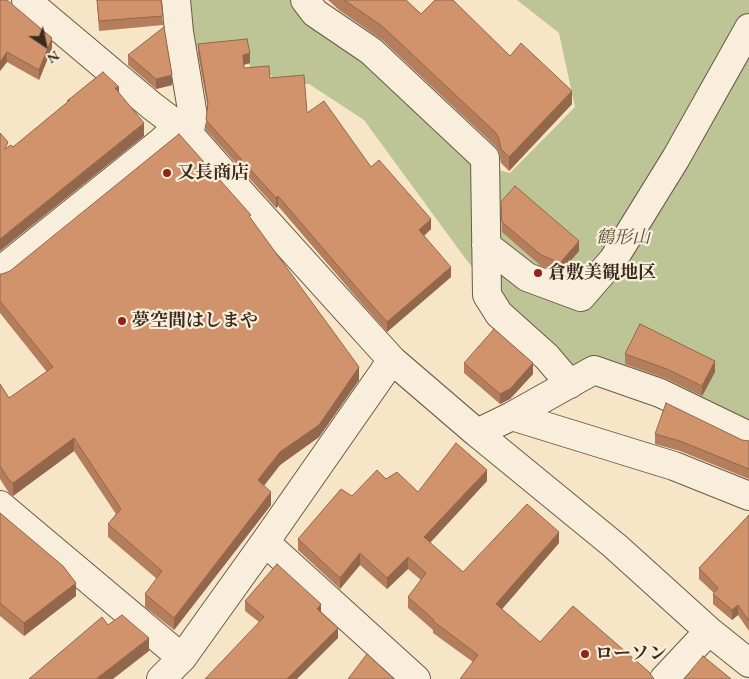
<!DOCTYPE html>
<html>
<head>
<meta charset="utf-8">
<style>
	body { margin:0 }
	#map { position:relative; width:749px; height:679px; overflow:hidden; background:#f6e5c7; font-family:"EB Garamond",serif }
	canvas { display:block }
	.north { position:absolute; left:20px; top:20px; width:50px; height:50px; -webkit-text-stroke:4px #f9eedb; paint-order:stroke; rotate:146deg; font-size:14px; font-weight:700; line-height:20px; text-align:center; color:#3b2b1c }
	.north::after { content:''; display:block; margin:auto; width:18px; height:22px; background:#3b2b1c; clip-path:polygon(50% 0,100% 100%,50% 72%,0 100%) }
</style>
</head>
<body>
<div id="map">
<canvas width="749" height="679"></canvas>
<div class="north">N</div>
</div>
<script>
const context = document.querySelector('canvas').getContext('2d');
context.lineJoin = 'round';
function paint(path, color) {
  context.fillStyle = color;
  context.fill(path, 'evenodd');
}
function poly(rows) {
  const path = new Path2D();
  for (const r of rows) {
    path.moveTo(r[0], r[1]);
    for (let i = 2; i < r.length; i += 2) path.lineTo(r[i], r[i + 1]);
  }
  return path;
}
function stroke(path, color, width, dash) {
  context.strokeStyle = color;
  context.lineWidth = width;
  context.lineCap = dash ? 'butt' : 'round';
  context.setLineDash(dash || []);
  context.stroke(path);
}
function write(font, color, halo, rows, align = 'center') {
  context.font = font + ' "EB Garamond","Noto Serif JP",serif';
  context.lineWidth = 4.5;
  context.setLineDash([]);
  context.textBaseline = 'middle';
  context.strokeStyle = halo;
  context.fillStyle = color;
  for (const [text, x, y, turn = 0] of rows) {
    context.save();
    context.translate(x, y);
    context.rotate((+turn || 0) * Math.PI / 180);
    context.textAlign = isNaN(turn) ? turn : align;
    if (halo) context.strokeText(text, 0, 0);
    context.fillText(text, 0, 0);
    context.restore();
  }
}
paint(poly([
	[185,0,295,0,372,57,491,168,510,173,575,107,559,33,517,0,749,0,749,424,570,375,524,332,465,258,364,120,309,84,276,83,269,72,251,72,246,49,201,51,187,44]
]), '#bdc495');
const minor = poly([
	[26,0,152,106,189,134,242,194,392,360,477,433,615,546,709,631,749,663],
	[176,0,179,32,193,116,189,134],
	[305,0,315,13,371,51,485,158,487,295,499,314,547,357,570,384],
	[486,245,527,277,581,297,613,260,676,158,749,28],
	[0,271,161,142,178,126],
	[512,416,594,370,660,393,749,436],
	[477,433,512,416,674,466,749,496],
	[0,505,182,658],
	[265,542,416,679],
	[161,679,182,658,265,542,392,360],
	[664,679,709,631]
]);
stroke(minor, '#6a5a47', 30);
stroke(minor, '#f9eedb', 28);
paint(poly([
	[0,0,52,48,39,80,7,62,0,71],
	[97,0,161,0,163,25,99,31],
	[328,0,406,0,421,14,510,56,572,104,509,171,501,163,499,152,496,147,382,40,339,10],
	[198,44,250,63,244,65,244,68,270,78,307,113,371,167,431,229,424,236,451,277,387,332,356,297,278,206,276,208,206,130,206,120,208,109,198,54],
	[128,55,172,85,156,89,128,65],
	[501,202,579,251,560,273,541,266,502,232],
	[251,219,359,380,319,437,280,465,264,486,271,505,174,630,145,607,145,594,157,579,108,537,108,524,116,514,74,451,13,496,9,493,0,479,0,384,9,398,47,372,0,313,0,274,2,274],
	[625,354,715,372,702,396,667,379,625,364],
	[464,363,533,374,510,399,500,404,464,373],
	[655,434,749,441,749,479,680,451,655,444],
	[386,479,418,492,487,481,430,543,463,572,559,543,502,609,540,642,649,672,473,662,433,633,433,630,408,608,408,597,421,580,408,569,387,589,360,565,340,589,298,550,298,539,352,496],
	[0,513,76,596,24,636,0,616],
	[749,515,749,631,738,615,732,620,713,604,713,594,714,593,699,579,699,568],
	[245,601,321,613,338,638,259,622,245,611]
]), '#b47e5c');
paint(poly([
	[52,38,52,48,39,80,39,70],
	[7,52,7,62,0,71,0,62],
	[250,53,250,63,243,65,243,55],
	[172,75,172,85,156,89,156,79],
	[119,87,119,99,115,88],
	[572,91,572,104,509,171,509,157],
	[144,123,144,136,0,251,0,239],
	[278,196,278,206,276,208,276,198],
	[431,219,431,229,419,240,419,230],
	[579,241,579,251,560,273,560,263],
	[451,267,451,277,387,332,387,322],
	[715,361,715,372,702,396,702,386],
	[533,363,533,374,510,399,500,404,500,394],
	[359,367,359,380,319,437,280,465,258,493,258,480,280,452],
	[74,438,74,451,13,496,13,483],
	[487,470,487,481,424,549,424,537],
	[271,492,271,505,174,630,174,618],
	[559,532,559,543,496,616,496,604],
	[360,553,360,565,340,589,340,578],
	[408,557,408,569,387,589,387,578],
	[76,583,76,596,24,636,24,623],
	[321,604,321,614,317,609],
	[738,605,738,615,732,620,732,610],
	[338,628,338,638,297,679,287,679],
	[149,638,149,651,113,679,96,679]
]), '#92674b');
const building = poly([
	[0,0,7,0,52,38,39,70,7,52,0,62,0,0],
	[97,0,161,0,163,16,99,21,97,0],
	[344,0,406,0,421,14,435,0,453,0,510,56,521,43,572,91,509,157,501,149,499,139,496,133,382,26,344,0],
	[164,27,172,75,156,79,128,55,164,27],
	[247,39,250,53,243,55,244,68,269,66,270,78,304,75,307,113,324,101,371,167,379,160,431,219,419,230,451,267,387,322,356,287,278,196,276,198,206,120,208,103,198,44,247,39],
	[103,72,119,87,115,88,144,123,0,239,0,133,8,142,5,149,11,145,13,147,70,100,67,101,103,72],
	[179,134,251,215,249,216,359,367,319,425,280,452,258,480,271,492,174,618,145,594,162,571,108,524,121,509,74,438,13,483,9,480,0,466,0,384,9,398,53,367,0,301,0,274,2,274,10,271,179,134],
	[515,186,579,241,560,263,541,255,502,222,501,202,515,186],
	[640,324,715,361,702,386,667,369,625,354,640,324],
	[494,329,533,363,510,389,500,394,464,363,494,329],
	[666,403,742,440,749,441,749,469,680,441,655,434,666,403],
	[456,443,487,470,424,537,463,572,527,504,559,532,496,604,540,642,573,606,649,672,654,679,460,679,478,655,433,621,434,620,408,597,426,573,408,557,387,578,360,553,340,578,298,539,341,489,352,496,377,470,386,479,397,472,418,492,456,443],
	[0,513,63,566,76,583,24,623,0,603,0,513],
	[749,515,749,621,738,605,732,610,713,594,718,588,699,568,749,515],
	[277,564,321,604,317,609,338,628,287,679,205,679,264,617,245,601,277,564],
	[122,615,149,638,96,679,29,679,102,617,108,625,122,615],
	[367,654,394,679,348,679,367,654],
	[703,656,731,679,684,679,703,656]
]);
paint(building, '#d1936b');
stroke(building, '#92674b', 1);
for (const [x, y, r, color] of [
	[167,173,5,"#8f2418"],
	[538,273,5,"#8f2418"],
	[122,321,5,"#8f2418"],
	[585,654,5,"#8f2418"]
]) {
  const dot = new Path2D();
  dot.arc(x, y, r, 0, 2 * Math.PI);
  context.fillStyle = color;
  context.fill(dot);
  stroke(dot, '#f9eedb', 2);
}
write('bold 18px', '#3b2b1c', '#f9eedb', [
	["又長商店",177,173],
	["倉敷美観地区",548,273],
	["夢空間はしまや",132,321],
	["ローソン",595,654]
], 'left');
write('italic 18px', '#5c513a', '#f9eedb', [
	["鶴形山",623,238]
]);
</script>
</body>
</html>
